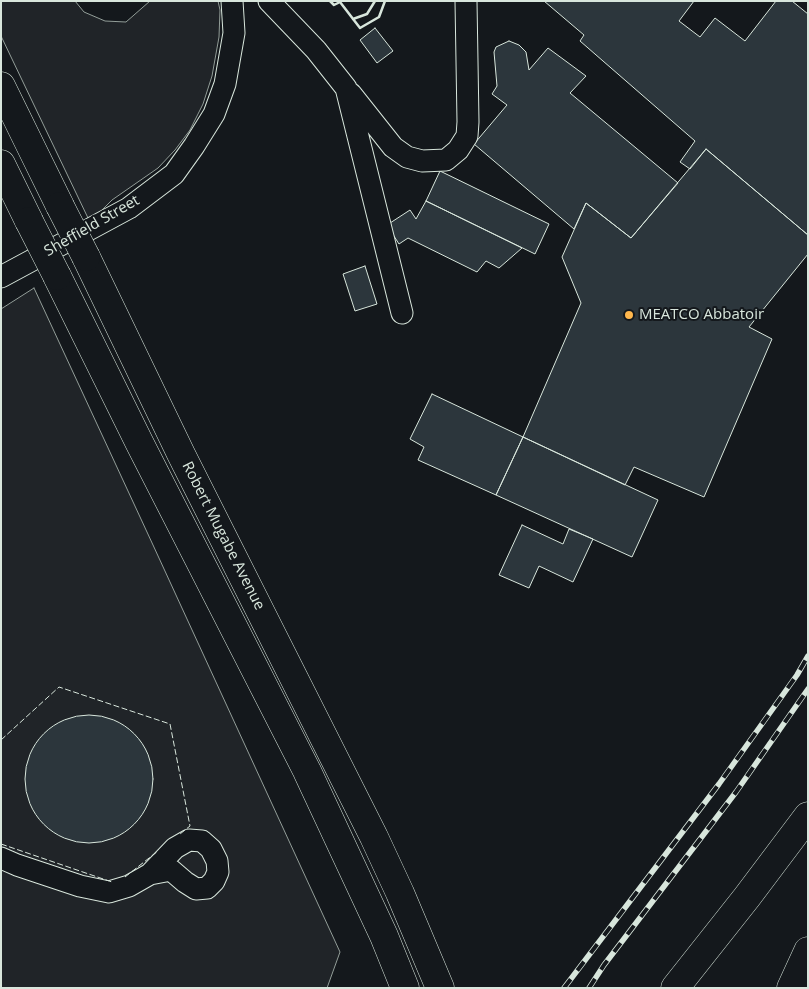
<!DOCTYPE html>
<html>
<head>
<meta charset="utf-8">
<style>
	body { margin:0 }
	#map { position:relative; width:809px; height:989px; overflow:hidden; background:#14181c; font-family:"Open Sans",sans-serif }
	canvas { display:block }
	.frame { position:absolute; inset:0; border:2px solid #d8e6dc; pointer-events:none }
</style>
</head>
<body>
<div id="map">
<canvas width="809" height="989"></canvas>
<div class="frame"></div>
</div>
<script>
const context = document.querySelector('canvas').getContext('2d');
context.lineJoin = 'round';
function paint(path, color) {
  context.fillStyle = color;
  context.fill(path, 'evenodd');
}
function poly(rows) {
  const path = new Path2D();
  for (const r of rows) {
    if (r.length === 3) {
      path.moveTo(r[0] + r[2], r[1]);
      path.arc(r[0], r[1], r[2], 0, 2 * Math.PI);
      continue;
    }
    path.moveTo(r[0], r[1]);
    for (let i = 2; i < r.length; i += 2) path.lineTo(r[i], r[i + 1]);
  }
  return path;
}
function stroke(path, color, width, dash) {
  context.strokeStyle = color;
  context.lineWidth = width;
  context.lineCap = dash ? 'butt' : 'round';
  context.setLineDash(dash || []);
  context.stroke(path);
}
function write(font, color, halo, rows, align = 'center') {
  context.font = font + ' "Open Sans",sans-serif';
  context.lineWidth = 4;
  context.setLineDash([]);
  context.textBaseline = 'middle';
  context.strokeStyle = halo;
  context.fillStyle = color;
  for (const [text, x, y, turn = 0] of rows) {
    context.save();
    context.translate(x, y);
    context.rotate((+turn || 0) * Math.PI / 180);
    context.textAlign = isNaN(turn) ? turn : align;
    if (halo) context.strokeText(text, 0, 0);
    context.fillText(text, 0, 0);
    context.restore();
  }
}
const green = poly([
	[1,1,75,1,84,12,105,21,126,22,150,1,218,1,220,10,219,37,212,76,203,104,190,130,175,150,158,168,112,200,97,215,88,218,1,36,1,1],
	[34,288,153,545,340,952,327,988,1,988,1,309,34,288]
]);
paint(green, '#202428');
stroke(green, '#939e99', 1);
const building = poly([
	[544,1,694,1,679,21,700,37,715,18,745,41,776,1,792,1,808,14,808,235,706,149,690,169,680,162,695,141,580,41,584,35,544,1],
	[375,28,393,51,377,63,360,40,375,28],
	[509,41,519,45,526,52,529,70,548,48,586,76,570,93,678,183,631,238,586,203,574,229,474,144,507,105,492,94,497,86,494,52,496,47,509,41],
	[706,149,808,235,808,254,749,327,772,339,704,497,634,467,625,485,523,437,581,303,562,257,586,203,631,238,706,149],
	[440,171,549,224,535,254,426,201,440,171],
	[426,201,522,248,499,268,486,261,477,272,408,238,399,244,387,225,410,210,416,219,426,201],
	[365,266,377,304,355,311,343,274,365,266],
	[432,394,523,437,496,495,418,460,424,447,410,439,432,394],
	[523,437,658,500,632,557,496,495,523,437],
	[522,525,563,544,569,529,593,539,573,582,539,566,529,588,499,575,522,525],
	[89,779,64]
]);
paint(building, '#2c363c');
stroke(building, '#d8e6dc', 1);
const minor = poly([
	[269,1,316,50,346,88,402,313],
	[351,94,393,147,407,157,422,161,446,160,458,150,467,136,468,122,466,1],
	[1,277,129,208,174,174,194,146,214,114,225,84,234,33,232,1],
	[1,858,17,865,80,886,109,892,129,886,150,874,175,848,189,840,202,841,211,849,217,861,218,872,214,881,207,888,196,889,185,882,171,870,150,874]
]);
const major = poly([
	[1,86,60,206],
	[1,164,29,221],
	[86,257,181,454,374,837,400,893,440,988],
	[57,276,139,442,307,771,384,936,405,988],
	[675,988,747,897,808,816],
	[791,988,808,951]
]);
stroke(minor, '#d8e6dc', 23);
stroke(major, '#d8e6dc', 29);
stroke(minor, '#14181c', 21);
stroke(major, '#14181c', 28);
const rail = poly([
	[564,988,719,784,797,675,808,656],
	[589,988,604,965,736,792,808,689]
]);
stroke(rail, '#d8e6dc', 5.5);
stroke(rail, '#14181c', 4, [11]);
const majorBridge = poly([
	[60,206,86,257],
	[29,221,57,276]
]);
stroke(majorBridge, '#d8e6dc', 29, []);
stroke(majorBridge, '#14181c', 28);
stroke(poly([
	[1,740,59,687,170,724,190,826,180,834],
	[1,844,112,882],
	[125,877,158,851]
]), '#d8e6dc', 1, [6, 2.5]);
stroke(poly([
	[330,1,334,5,340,2,360,28,379,17,385,1],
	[353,19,367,14,375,1]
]), '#d8e6dc', 2.5);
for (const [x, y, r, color] of [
	[629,315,5,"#ffb74d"]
]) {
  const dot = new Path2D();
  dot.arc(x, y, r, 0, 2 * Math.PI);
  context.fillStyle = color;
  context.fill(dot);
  stroke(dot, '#14181c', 2);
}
write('15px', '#d8e6dc', '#14181c', [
	["Sheffield Street",92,226,-30],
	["Robert Mugabe Avenue",223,536,63]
]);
write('15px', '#d8e6dc', '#14181c', [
	["MEATCO Abbatoir",639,315]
], 'left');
</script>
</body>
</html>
